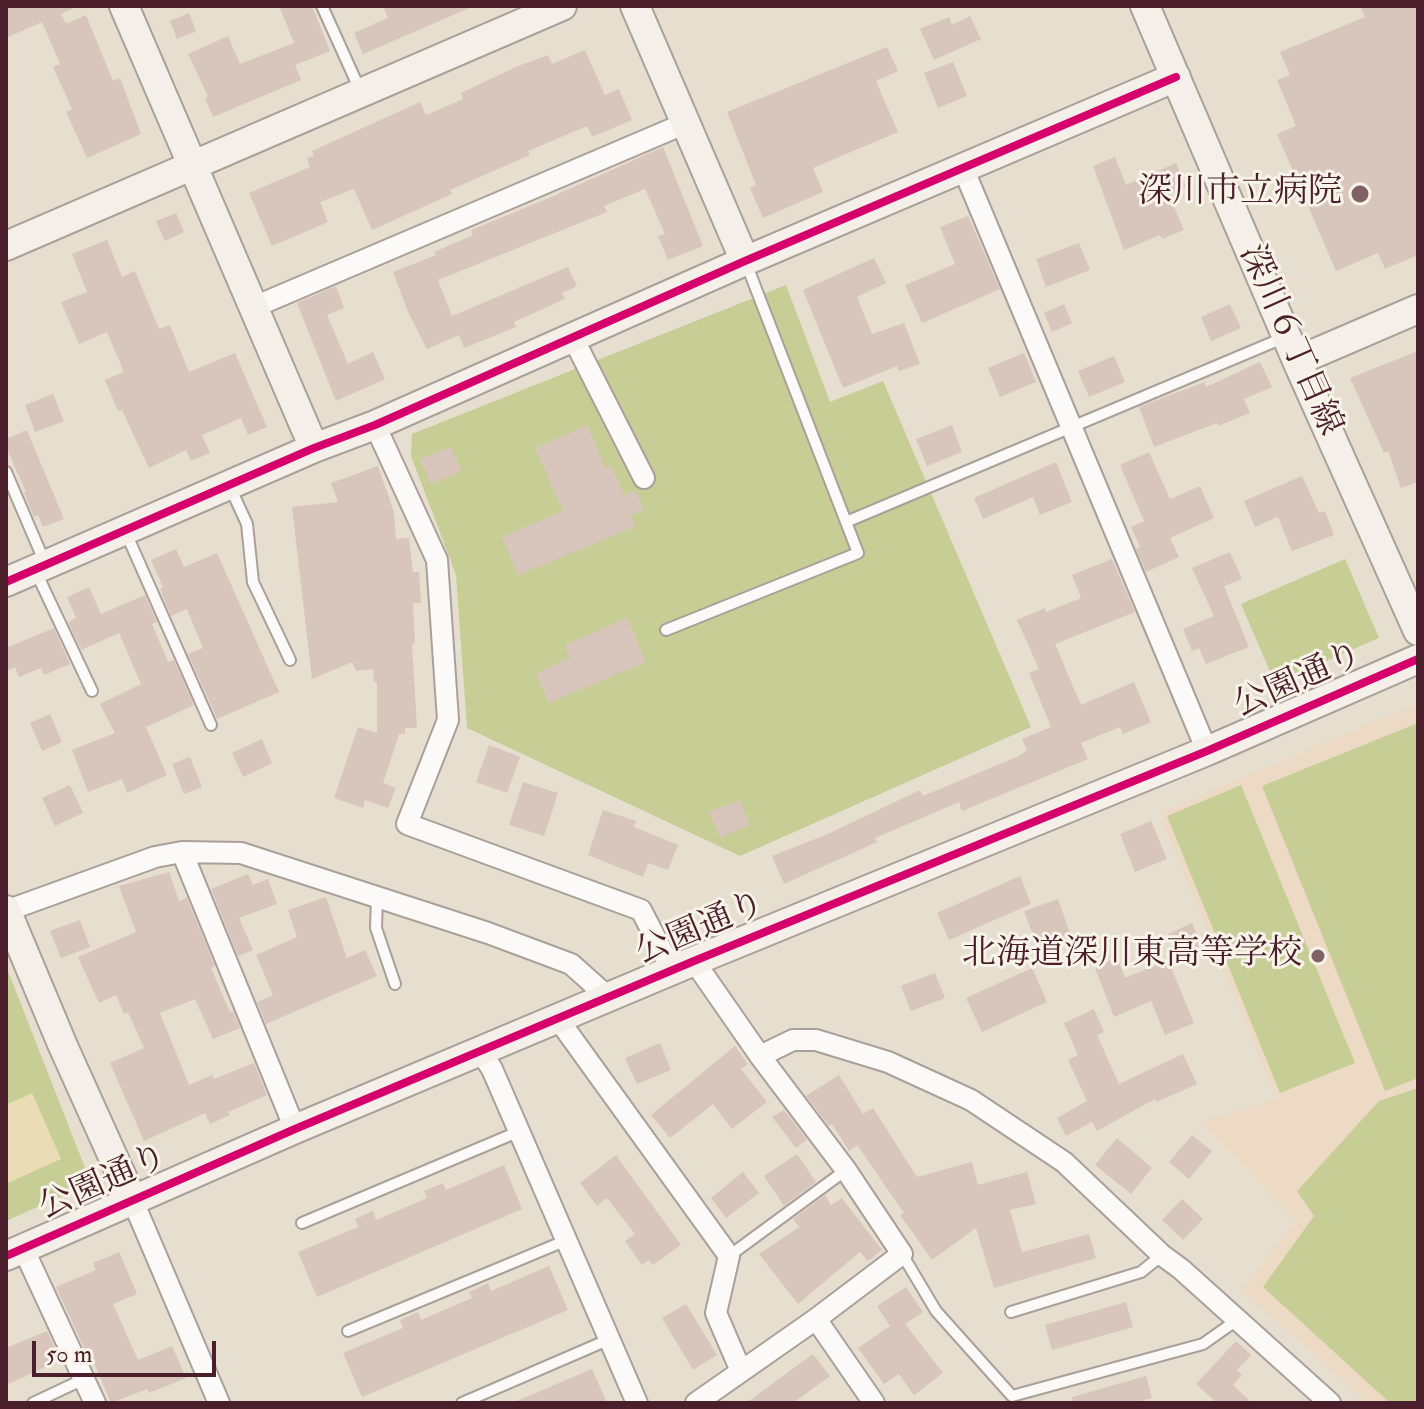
<!DOCTYPE html>
<html>
<head>
<meta charset="utf-8">
<style>
	body { margin:0 }
	#map { position:relative; width:1424px; height:1409px; overflow:hidden; background:#e6decf; font-family:"IM FELL Double Pica",serif }
	canvas { display:block }
	.frame { position:absolute; inset:0; border:8px solid #4a1f2b; pointer-events:none }
	.scale { position:absolute; left:32px; top:1341px; width:184px; height:36px; box-sizing:border-box; border:4px solid #4a1f2b; border-top:0; padding-left:10px; font-size:24px; line-height:28px; white-space:nowrap; color:#4a1f2b; -webkit-text-stroke:6px #f7f3e8; paint-order:stroke }
</style>
</head>
<body>
<div id="map">
<canvas width="1424" height="1409"></canvas>
<div class="frame"></div>
<div class="scale">50 m</div>
</div>
<script>
const context = document.querySelector('canvas').getContext('2d');
context.lineJoin = 'round';
function paint(path, color) {
  context.fillStyle = color;
  context.fill(path, 'evenodd');
}
function poly(rows) {
  const path = new Path2D();
  for (const r of rows) {
    path.moveTo(r[0], r[1]);
    for (let i = 2; i < r.length; i += 2) path.lineTo(r[i], r[i + 1]);
  }
  return path;
}
function stroke(path, color, width, dash) {
  context.strokeStyle = color;
  context.lineWidth = width;
  context.lineCap = dash ? 'butt' : 'round';
  context.setLineDash(dash || []);
  context.stroke(path);
}
function write(font, color, halo, rows, align = 'center') {
  context.font = font + ' "IM FELL Double Pica","Noto Serif JP",serif';
  context.lineWidth = 6;
  context.setLineDash([]);
  context.textBaseline = 'middle';
  context.strokeStyle = halo;
  context.fillStyle = color;
  for (const [text, x, y, turn = 0] of rows) {
    context.save();
    context.translate(x, y);
    context.rotate((+turn || 0) * Math.PI / 180);
    context.textAlign = isNaN(turn) ? turn : align;
    if (halo) context.strokeText(text, 0, 0);
    context.fillText(text, 0, 0);
    context.restore();
  }
}
paint(poly([
	[1418,703,1418,1403,1368,1403,1241,1290,1296,1220,1200,1122,1277,1099,1159,813]
]), '#ecdac5');
paint(poly([
	[786,285,830,402,883,381,1031,727,740,856,467,728,456,575,411,456,412,434],
	[1345,559,1379,638,1275,683,1241,604],
	[1418,723,1418,1078,1385,1091,1262,786],
	[1241,785,1355,1063,1280,1093,1167,816],
	[6,966,91,1183,6,1221],
	[1418,1088,1418,1403,1390,1403,1263,1287,1314,1216,1297,1191,1379,1101]
]), '#c6ce95');
paint(poly([
	[32,1093,61,1159,6,1184,6,1105]
]), '#eadcb4');
paint(poly([
	[6,6,79,6,61,14,66,24,86,15,113,81,120,78,141,134,87,158,66,112,72,109,53,67,60,64,42,22,6,38],
	[279,6,312,6,330,51,295,65,301,80,213,117,205,98,208,96,188,54,228,36,240,64,294,43],
	[383,6,474,6,363,54,354,33,388,18],
	[1360,6,1418,6,1418,255,1385,269,1378,253,1336,271,1277,134,1296,126,1277,80,1290,75,1280,52,1365,17],
	[189,13,196,31,177,39,170,21],
	[970,16,981,39,934,60,920,29,949,17,952,25],
	[887,47,898,71,876,81,898,132,813,168,823,192,763,218,750,188,756,185,727,112],
	[585,50,605,95,619,89,632,120,592,137,587,126,528,151,530,155,450,190,452,194,372,230,354,189,320,202,328,222,272,246,249,193,310,167,307,158,314,156,312,151,420,102,426,115,463,99,461,93,518,66,548,55,552,64],
	[953,62,967,96,938,108,924,73],
	[663,147,703,246,668,260,658,236,665,234,645,189,604,206,607,212,438,280,452,316,568,267,577,286,562,293,565,299,514,322,516,327,464,348,459,335,427,349,408,312,393,272,436,255,434,252,473,235,471,230,549,198],
	[1115,157,1126,185,1176,163,1186,187,1169,195,1184,230,1162,239,1160,235,1124,250,1093,166],
	[176,213,184,232,165,241,156,221],
	[968,216,1000,289,922,323,905,285,955,264,940,227],
	[107,240,122,277,135,271,159,329,170,325,189,372,235,353,267,427,248,435,241,418,202,435,210,453,191,461,186,450,149,468,122,410,118,411,105,380,124,372,107,332,79,344,61,302,87,292,72,254],
	[1079,243,1090,270,1046,287,1036,259],
	[874,258,886,283,857,297,872,334,904,323,920,364,899,371,897,366,843,388,803,290],
	[336,286,344,308,327,315,348,364,373,352,385,379,336,401,297,303],
	[1064,304,1072,323,1052,332,1044,313],
	[1230,304,1241,328,1211,341,1201,317],
	[1418,351,1418,482,1401,488,1388,451,1384,453,1350,378],
	[1024,353,1036,382,1000,397,988,368],
	[1114,356,1125,382,1089,397,1078,371],
	[1260,362,1272,387,1244,399,1250,413,1218,426,1217,423,1154,447,1139,407,1205,382,1206,387],
	[53,394,64,421,35,432,25,405],
	[587,425,605,468,611,466,624,495,635,490,644,510,630,516,635,527,518,575,502,537,563,511,535,448],
	[952,425,962,452,927,466,916,439],
	[27,430,64,519,43,527,38,515,34,517,24,493,26,492,6,447,6,439],
	[451,447,462,471,431,484,420,459],
	[1149,452,1170,499,1200,486,1214,518,1170,538,1179,557,1146,572,1136,549,1140,547,1131,527,1144,521,1120,465],
	[1056,462,1072,502,1040,515,1033,497,983,519,974,498],
	[378,466,394,512,396,539,409,538,413,572,419,572,421,603,413,603,415,643,412,644,417,728,405,728,405,734,399,734,383,783,396,788,388,808,365,800,363,808,334,798,358,727,377,733,377,682,374,682,373,669,356,671,352,662,312,679,292,507,338,502,331,483],
	[1302,476,1319,513,1325,511,1334,535,1292,551,1278,517,1255,527,1244,501],
	[176,549,184,567,217,553,279,692,217,719,188,654,203,648,187,609,171,616,160,589,163,587,151,560],
	[1230,552,1242,579,1224,586,1249,647,1206,664,1199,648,1192,651,1183,629,1214,616,1192,568],
	[1112,559,1135,612,1055,644,1081,705,1134,682,1151,722,1123,734,1120,727,1081,743,1088,759,962,811,959,802,875,838,877,842,784,884,772,856,828,834,920,790,923,796,1019,756,1027,750,1022,739,1051,727,1029,673,1039,669,1017,620,1045,608,1046,612,1081,598,1072,575],
	[89,587,101,614,145,595,157,622,152,624,168,662,174,660,194,705,146,727,167,775,127,793,122,779,88,792,72,750,115,733,100,704,141,684,119,633,81,650,68,622,76,618,67,597],
	[627,618,646,662,549,703,536,673,570,658,565,645],
	[54,628,70,664,44,675,41,668,19,677,15,667,6,671,6,648],
	[50,714,62,742,42,751,30,723],
	[262,739,272,763,243,777,232,753],
	[489,745,520,757,507,793,476,782],
	[190,757,202,787,184,794,172,764],
	[523,782,558,793,544,836,509,825],
	[70,785,83,813,55,826,42,798],
	[740,800,750,825,720,838,709,812],
	[603,810,636,821,634,827,678,845,668,870,648,863,643,877,588,855],
	[1151,821,1167,859,1135,872,1120,834],
	[169,872,179,901,187,898,215,966,211,968,230,1012,233,1011,240,1028,213,1039,195,999,160,1013,189,1085,212,1075,214,1079,254,1063,267,1095,228,1112,230,1115,210,1124,205,1113,144,1141,110,1063,144,1048,128,1012,124,1014,116,995,99,1003,78,957,136,932,119,886],
	[248,874,253,885,268,879,277,904,239,918,253,950,238,956,211,889],
	[1020,876,1031,904,949,940,937,913],
	[326,897,347,958,365,950,377,976,266,1024,257,1002,273,995,256,955,297,937,288,910],
	[1058,899,1072,939,1039,952,1024,911],
	[80,920,90,947,61,958,50,931],
	[1192,923,1202,945,1177,956,1168,934],
	[1117,957,1125,978,1168,960,1194,1023,1165,1035,1151,1001,1114,1017,1095,968],
	[1032,968,1047,1002,982,1032,966,998],
	[935,973,945,998,911,1011,901,986],
	[1094,1009,1104,1032,1097,1035,1119,1084,1183,1054,1197,1084,1157,1102,1155,1099,1097,1131,1092,1122,1066,1136,1057,1118,1087,1101,1068,1060,1078,1055,1064,1023],
	[660,1043,671,1070,637,1084,625,1058],
	[735,1046,748,1064,741,1069,767,1102,732,1129,713,1104,670,1138,651,1115],
	[839,1075,863,1114,873,1108,917,1177,972,1162,978,1185,1027,1172,1036,1204,1010,1210,1022,1252,1089,1234,1096,1258,994,1288,976,1228,932,1260,900,1215,904,1213,857,1145,849,1151,832,1124,829,1126,806,1096],
	[784,1110,807,1140,796,1148,772,1117],
	[1192,1135,1212,1151,1189,1179,1169,1162],
	[1117,1138,1152,1168,1131,1194,1095,1165],
	[797,1154,816,1182,784,1206,764,1176],
	[616,1155,681,1245,653,1265,649,1260,642,1265,625,1241,635,1234,607,1198,597,1206,580,1183],
	[504,1165,522,1209,317,1297,298,1252,358,1227,355,1219,373,1211,376,1220,427,1198,424,1191,443,1183,446,1190],
	[743,1172,759,1193,726,1218,711,1198],
	[825,1195,831,1205,842,1198,882,1250,868,1261,860,1252,798,1304,759,1254,799,1227,793,1219],
	[1182,1199,1203,1219,1183,1240,1162,1220],
	[119,1252,137,1294,113,1304,138,1360,172,1346,186,1378,149,1393,147,1389,111,1403,92,1358,85,1350,56,1287,96,1270,93,1263],
	[549,1266,568,1310,362,1397,343,1353,403,1328,400,1320,418,1312,421,1320,472,1298,469,1292,488,1283,491,1291],
	[906,1287,923,1312,905,1324,943,1373,914,1395,899,1374,884,1384,858,1348,890,1326,877,1306],
	[1126,1302,1133,1327,1052,1350,1045,1325],
	[686,1304,717,1355,693,1370,662,1318],
	[47,1331,61,1360,6,1385,6,1348],
	[1236,1341,1251,1355,1237,1370,1242,1375,1233,1385,1252,1403,1217,1403,1196,1384],
	[813,1354,830,1376,793,1403,746,1403],
	[592,1369,607,1403,512,1403],
	[1146,1376,1152,1398,1133,1403,1073,1403,1072,1397]
]), '#d8c6bc');
const lane = poly([
	[322,6,360,90],
	[6,472,45,563],
	[230,487,247,524,253,582,290,660],
	[846,522,1283,338],
	[126,533,211,725],
	[35,570,92,691],
	[666,630,858,553,746,263],
	[377,897,376,928,395,984],
	[302,1223,520,1131],
	[902,1254,936,1311,1012,1396,1203,1344,1237,1320],
	[729,1256,846,1170],
	[1011,1312,1141,1272,1162,1255],
	[348,1331,567,1240],
	[33,1403,84,1379],
	[462,1403,610,1339]
]);
const street = poly([
	[963,168,1207,751],
	[254,307,686,123],
	[572,336,644,478],
	[375,425,437,560,448,720,407,824,641,910,672,970],
	[182,852,295,1129],
	[6,911,155,857,182,852,241,853,488,933,571,964,608,997],
	[694,961,760,1056,846,1170,902,1254,816,1319,696,1403],
	[558,1019,729,1256,716,1313,741,1371],
	[481,1052,492,1069,637,1403],
	[760,1056,793,1040,816,1040,888,1062,971,1100,1064,1162,1162,1255,1181,1269,1330,1403],
	[132,1199,219,1403],
	[23,1248,95,1403],
	[816,1319,874,1403]
]);
const secondary = poly([
	[124,6,314,448],
	[635,6,745,261],
	[1145,6,1297,361,1418,631],
	[6,246,562,6],
	[1297,361,1418,309],
	[6,582,314,448,375,425,745,261,1176,77],
	[6,910,63,1046,132,1199],
	[6,1256,295,1129,694,961,1207,751,1418,659]
]);
stroke(lane, '#aaa099', 14);
stroke(street, '#aaa099', 24);
stroke(secondary, '#aaa099', 32);
stroke(lane, '#fbfaf8', 10);
stroke(street, '#fbfaf8', 20);
stroke(secondary, '#f4f0e9', 28);
stroke(poly([
	[6,582,314,448,375,425,745,261,1176,77],
	[6,1256,295,1129,694,961,1207,751,1418,659]
]), '#d6006c', 8);
for (const [x, y, r, color] of [
	[1360,194,10,"#816264"],
	[1318,956,8,"#816264"]
]) {
  const dot = new Path2D();
  dot.arc(x, y, r, 0, 2 * Math.PI);
  context.fillStyle = color;
  context.fill(dot);
  stroke(dot, '#f7f3e8', 3);
}
write('34px', '#4a1f2b', '#f7f3e8', [
	["深川市立病院",1342,194],
	["北海道深川東高等学校",1302,956]
], 'right');
write('34px', '#4a1f2b', '#f7f3e8', [
	["深川６丁目線",1289,341,66],
	["公園通り",1299,682,-24],
	["公園通り",701,930,-23],
	["公園通り",104,1184,-24]
]);
</script>
</body>
</html>
